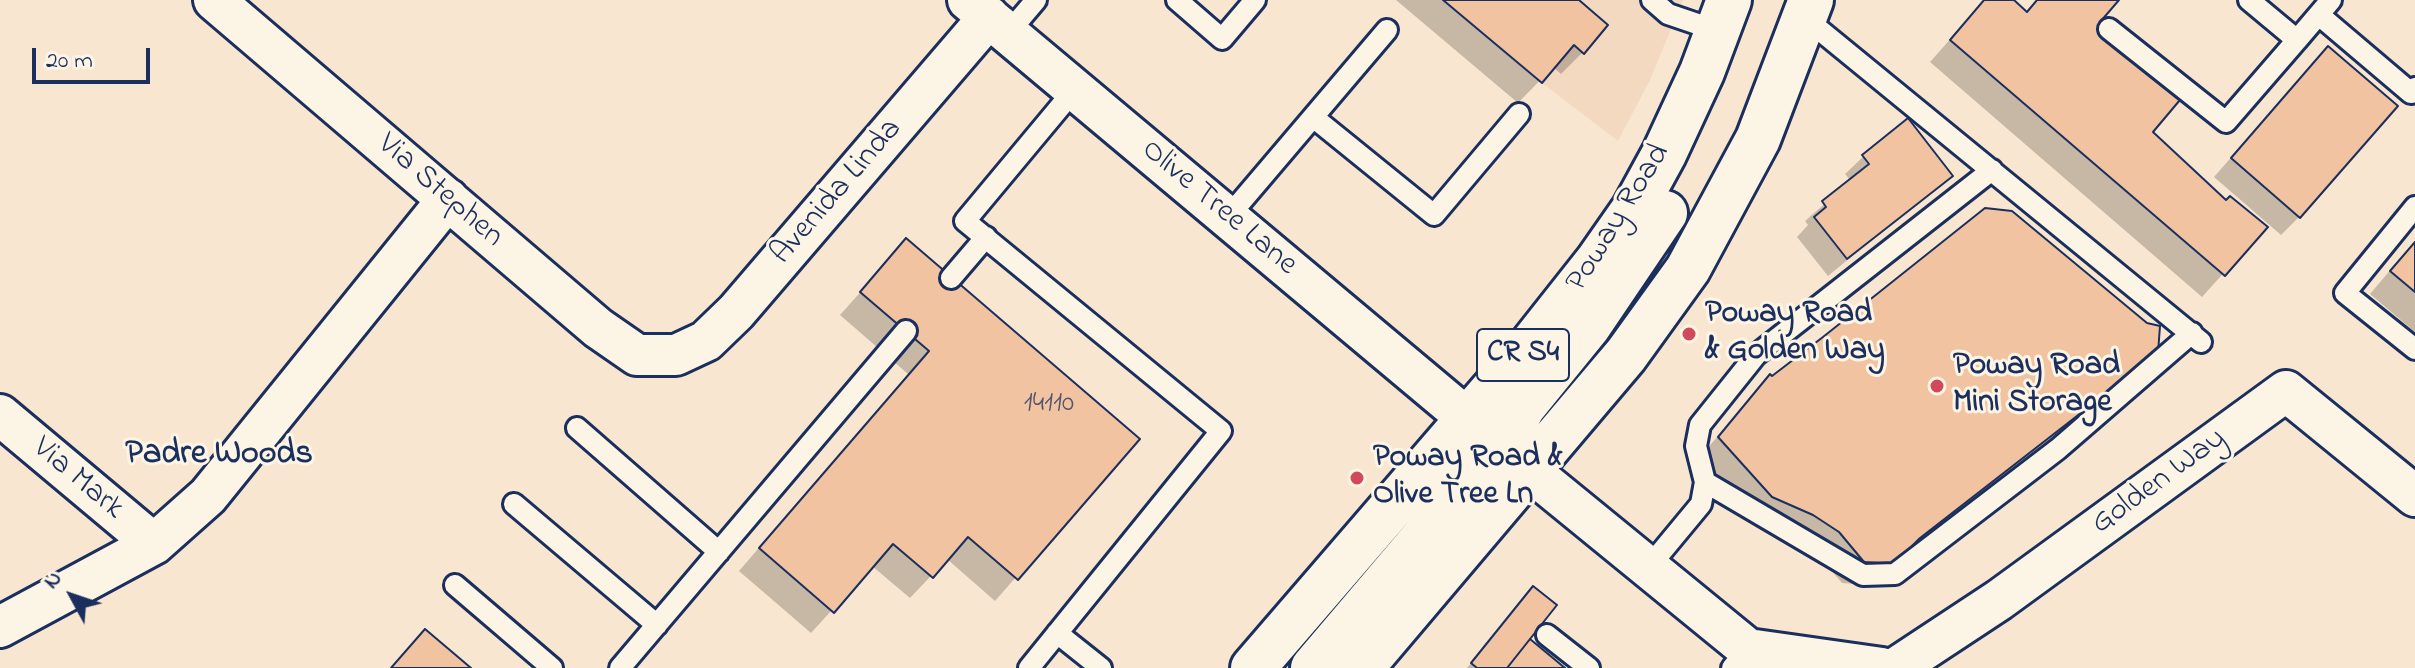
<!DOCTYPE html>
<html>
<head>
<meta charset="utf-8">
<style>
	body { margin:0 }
	#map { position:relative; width:2415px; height:668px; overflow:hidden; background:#f9e6d0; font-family:"Indie Flower",sans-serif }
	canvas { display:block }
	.north { position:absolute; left:32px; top:556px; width:80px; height:80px; -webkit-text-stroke:6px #fcf5e5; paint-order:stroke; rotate:310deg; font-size:22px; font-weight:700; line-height:32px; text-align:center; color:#1b2f5e }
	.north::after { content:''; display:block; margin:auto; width:28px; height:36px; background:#1b2f5e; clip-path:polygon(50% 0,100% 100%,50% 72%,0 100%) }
	.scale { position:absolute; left:32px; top:48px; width:118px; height:36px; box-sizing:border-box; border:4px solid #1b2f5e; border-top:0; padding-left:10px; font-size:24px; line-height:28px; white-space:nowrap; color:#1b2f5e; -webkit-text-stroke:6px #fcf5e5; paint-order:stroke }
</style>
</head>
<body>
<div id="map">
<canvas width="2415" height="668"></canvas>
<div class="north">N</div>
<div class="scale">20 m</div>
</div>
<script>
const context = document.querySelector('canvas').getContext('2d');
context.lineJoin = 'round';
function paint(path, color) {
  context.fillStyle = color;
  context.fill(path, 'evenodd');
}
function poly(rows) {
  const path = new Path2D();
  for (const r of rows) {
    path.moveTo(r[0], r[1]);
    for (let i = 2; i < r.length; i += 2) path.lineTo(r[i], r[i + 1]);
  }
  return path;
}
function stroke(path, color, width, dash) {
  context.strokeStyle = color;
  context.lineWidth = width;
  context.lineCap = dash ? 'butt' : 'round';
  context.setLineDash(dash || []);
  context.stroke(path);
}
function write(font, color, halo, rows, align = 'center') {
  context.font = font + ' "Indie Flower",sans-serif';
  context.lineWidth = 6;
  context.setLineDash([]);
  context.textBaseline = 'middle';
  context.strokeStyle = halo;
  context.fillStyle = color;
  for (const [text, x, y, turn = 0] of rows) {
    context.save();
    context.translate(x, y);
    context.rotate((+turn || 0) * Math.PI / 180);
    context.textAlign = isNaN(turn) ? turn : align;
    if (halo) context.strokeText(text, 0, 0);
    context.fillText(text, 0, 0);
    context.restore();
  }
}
paint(poly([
	[1443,0,1683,0,1650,80,1618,141,1542,83]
]), '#f3d9c0');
paint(poly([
	[1396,0,1575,0,1583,52,1561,74,1553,67,1518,103],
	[1985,0,2011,0,2025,13,2036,0,2117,0,2098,22,2151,132,2226,203,2265,227,2202,297,1930,62],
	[2310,67,2299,217,2281,235,2214,177],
	[1864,156,1951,175,1828,276,1797,237,1808,225,1805,221,1851,181,1845,174],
	[906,241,1137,439,995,601,947,559,910,598,872,566,811,633,739,571,908,374,840,315],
	[2415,241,2415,332,2370,294],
	[2134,374,1895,560,1870,585,1842,583,1817,554,1750,518,1697,460,1770,377],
	[1533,588,1519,649,1562,668,1467,668]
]), '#0003');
const building = poly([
	[1443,0,1579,0,1608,25,1584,54,1574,45,1542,83,1443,0],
	[1984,0,2014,0,2027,12,2037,0,2119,0,2101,21,2185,94,2153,132,2226,200,2230,196,2268,227,2225,276,1950,40,1984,0],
	[2328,46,2398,106,2300,218,2231,158,2328,46],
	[1908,118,1953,176,1847,259,1814,217,1826,207,1822,201,1869,164,1862,155,1908,118],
	[1985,208,2012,211,2147,323,2160,326,2158,353,1920,538,1894,564,1864,562,1839,532,1813,515,1772,497,1718,437,1770,374,1772,376,1823,337,1985,208],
	[906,238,1140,439,1018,580,968,537,933,578,893,544,834,613,759,548,929,351,860,292,906,238],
	[2415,242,2415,292,2390,271,2415,242],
	[1533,586,1557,605,1507,668,1477,668,1471,663,1533,586],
	[425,629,471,668,391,668,425,629],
	[1530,639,1565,668,1507,668,1530,639]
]);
paint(building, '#f1c3a0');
stroke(building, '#1b2f5e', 2);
const lane = poly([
	[1177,0,1222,39,1255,0],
	[1652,0,1668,14,1718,31],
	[2249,0,2297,40,2331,0],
	[2319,15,2411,93,2415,88],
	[1805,18,2201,342],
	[2109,29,2226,122,2297,40],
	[1008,33,1036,0],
	[1313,117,1434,215,1519,114],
	[2415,207,2345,293,2415,349],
	[1228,217,1387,30],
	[951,278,986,237],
	[577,428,719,552],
	[1705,482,1863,575,1895,574,2058,449,2192,333],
	[514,504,657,625],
	[1648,568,1701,504,1705,482,1696,446,1700,425,1756,355,1992,170],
	[455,585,552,668],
	[1057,633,1101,668],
	[1547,635,1589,668],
	[620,668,906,331],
	[1029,668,1221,431,965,221,1075,89],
	[1732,668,1748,649]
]);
const street = poly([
	[214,0,598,328,637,355,676,355,706,341,736,312,989,17],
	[968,0,1468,419],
	[0,415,154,544],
	[1530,471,1748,649,1882,668],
	[0,627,154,544,208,496,448,199],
	[1896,668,1999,600,2286,391,2415,496]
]);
const primary = poly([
	[1530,471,1516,458,1509,445,1512,427,1523,407,1588,327,1665,213],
	[1253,668,1529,348,1597,262,1634,209,1664,154,1702,72,1729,0],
	[1313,668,1475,477,1482,456,1480,433,1468,419],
	[1361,668,1626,355,1688,269,1758,139,1811,0]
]);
stroke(lane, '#1b2f5e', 26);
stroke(street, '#1b2f5e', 46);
stroke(primary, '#1b2f5e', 50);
stroke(lane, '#fcf5e5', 20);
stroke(street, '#fcf5e5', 40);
stroke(primary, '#fcf5e5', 44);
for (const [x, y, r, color] of [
	[1689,334,8,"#d1495b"],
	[1937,386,8,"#d1495b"],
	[1357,478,8,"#d1495b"]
]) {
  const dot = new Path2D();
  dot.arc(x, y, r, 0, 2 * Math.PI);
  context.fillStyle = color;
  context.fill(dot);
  stroke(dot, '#fcf5e5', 3);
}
write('28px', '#50546e', null, [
	["14110",1049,405]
]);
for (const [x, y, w] of [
	[1523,355,92]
]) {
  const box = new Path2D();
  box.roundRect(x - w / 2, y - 26, w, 52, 6);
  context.fillStyle = '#fcf5e5';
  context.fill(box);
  stroke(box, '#1b2f5e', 2);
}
write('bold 30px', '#1b2f5e', null, [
	["CR S4",1523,355]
]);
write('32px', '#1b2f5e', '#fcf5e5', [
	["Via Stephen",439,192,41],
	["Avenida Linda",838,193,-49],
	["Olive Tree Lane",1218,209,40],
	["Poway Road",1620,219,-58],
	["Via Mark",77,480,40],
	["Golden Way",2160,483,-36]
]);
write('bold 32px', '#1b2f5e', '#fcf5e5', [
	["Poway Road",1705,316],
	["& Golden Way",1705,353],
	["Poway Road",1953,368],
	["Mini Storage",1953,405],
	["Poway Road &",1373,460],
	["Olive Tree Ln",1373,497]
], 'left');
write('bold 34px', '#1b2f5e', '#fcf5e5', [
	["Padre Woods",219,456]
]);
</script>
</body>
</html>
